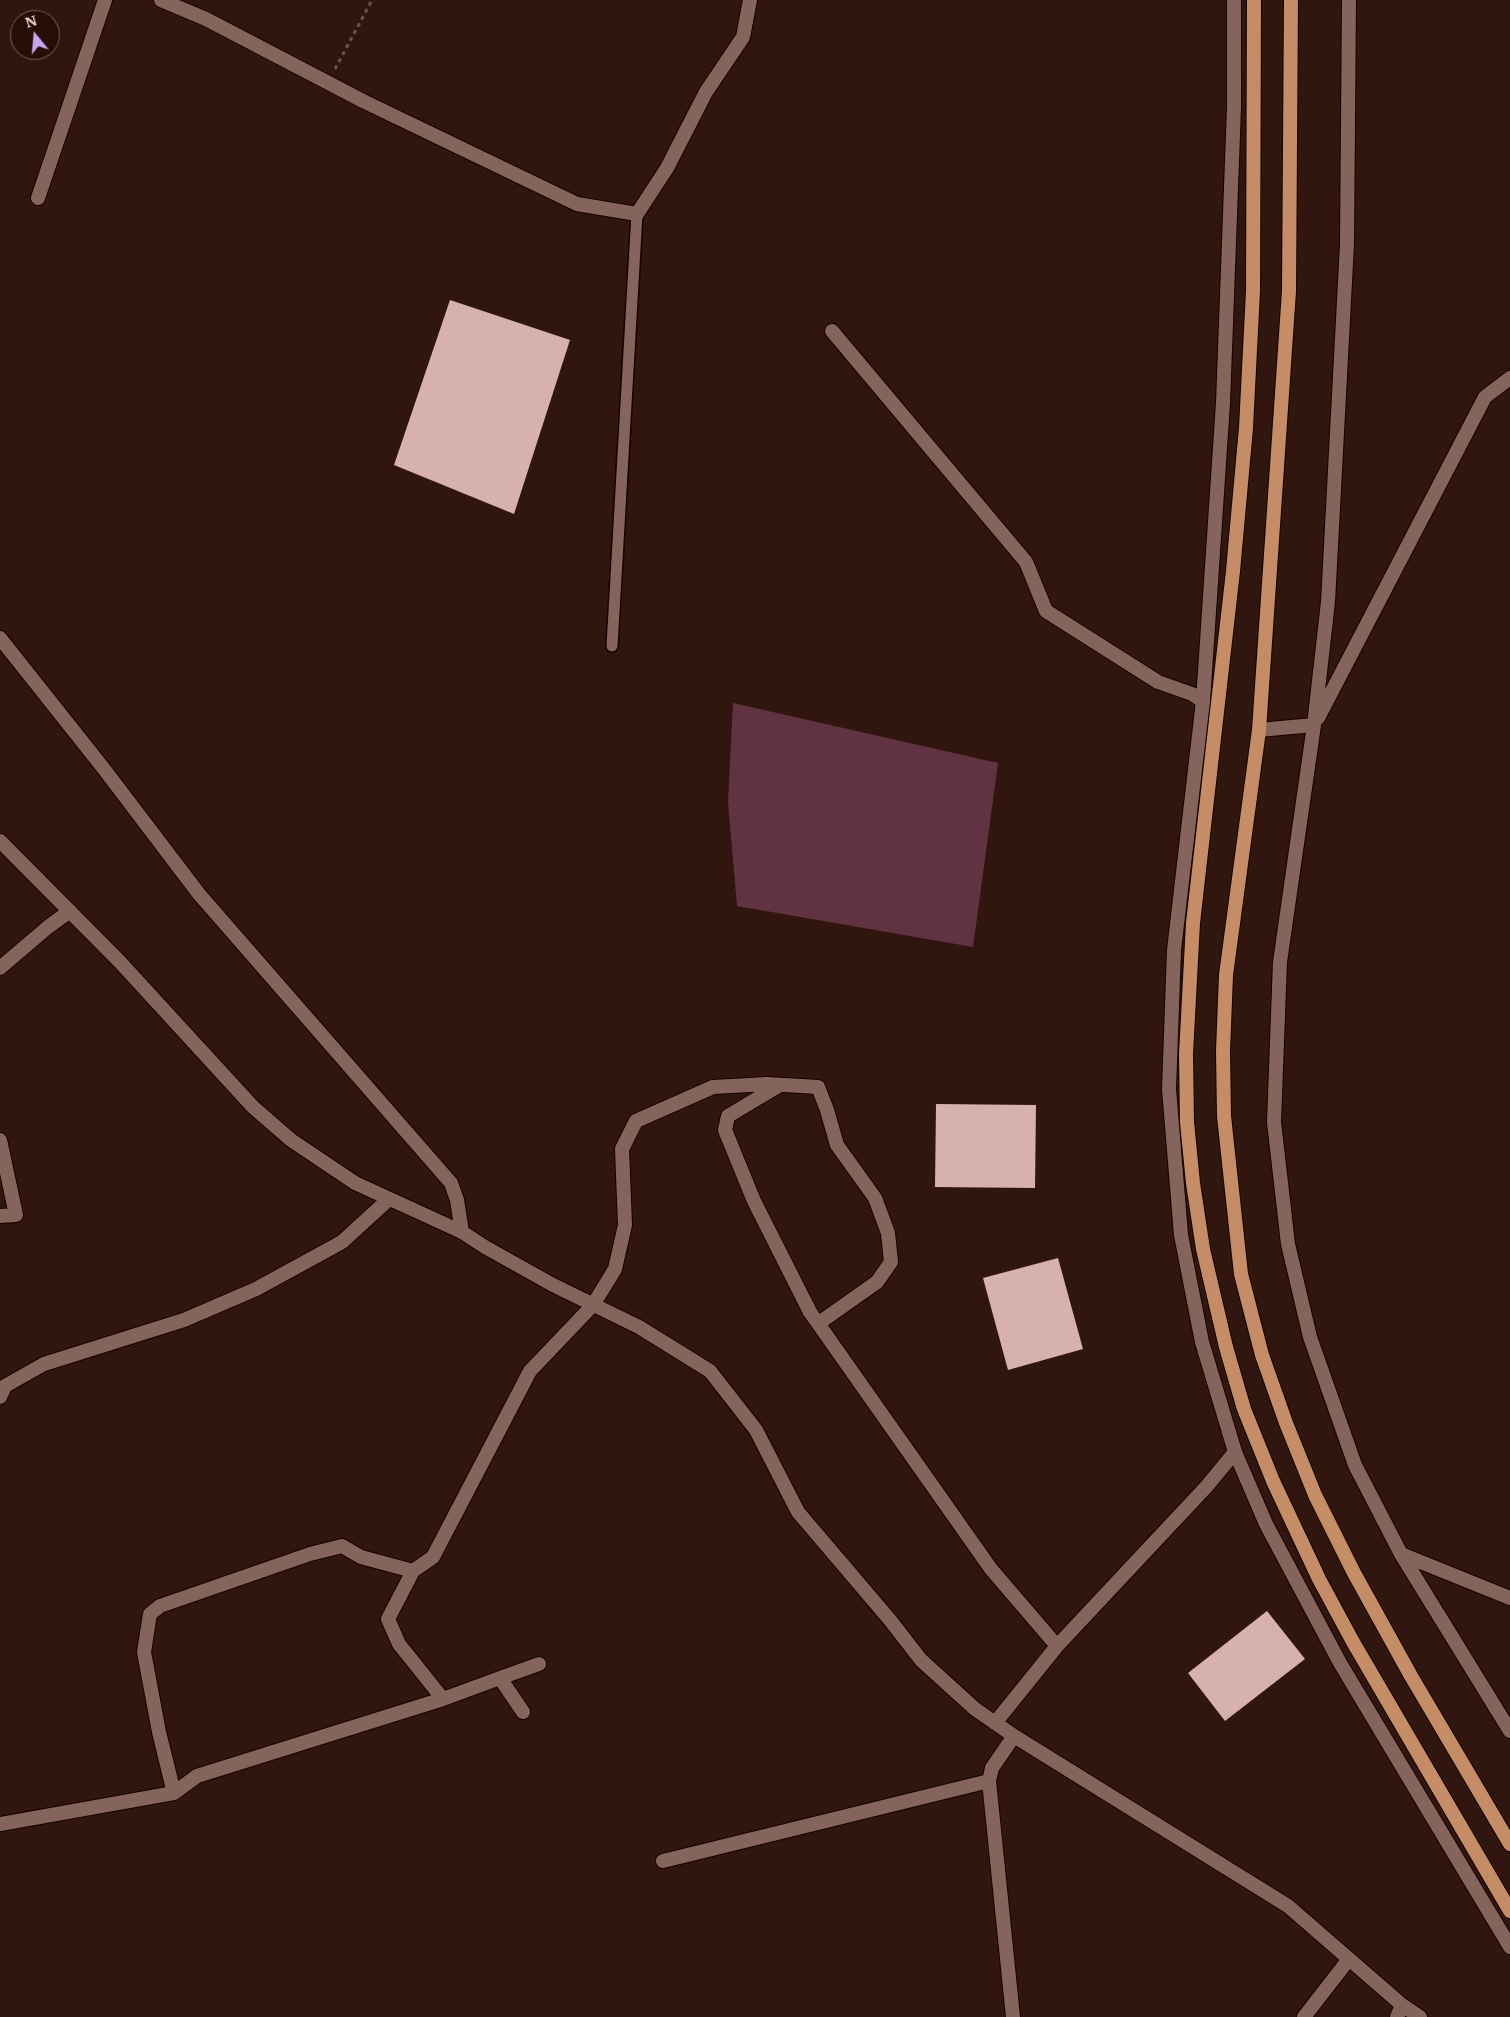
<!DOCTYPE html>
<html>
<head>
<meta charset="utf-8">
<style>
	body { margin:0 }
	#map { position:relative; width:1510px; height:2017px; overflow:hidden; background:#30160f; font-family:Merriweather,serif }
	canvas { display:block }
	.north { position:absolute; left:10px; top:10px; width:50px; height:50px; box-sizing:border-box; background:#260d06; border:1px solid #77605a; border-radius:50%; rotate:343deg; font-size:14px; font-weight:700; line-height:20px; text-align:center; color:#f0ddd7 }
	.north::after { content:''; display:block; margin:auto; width:18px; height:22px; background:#c8a6ef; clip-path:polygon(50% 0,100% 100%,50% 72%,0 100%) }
</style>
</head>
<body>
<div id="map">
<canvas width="1510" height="2017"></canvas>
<div class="north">N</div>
</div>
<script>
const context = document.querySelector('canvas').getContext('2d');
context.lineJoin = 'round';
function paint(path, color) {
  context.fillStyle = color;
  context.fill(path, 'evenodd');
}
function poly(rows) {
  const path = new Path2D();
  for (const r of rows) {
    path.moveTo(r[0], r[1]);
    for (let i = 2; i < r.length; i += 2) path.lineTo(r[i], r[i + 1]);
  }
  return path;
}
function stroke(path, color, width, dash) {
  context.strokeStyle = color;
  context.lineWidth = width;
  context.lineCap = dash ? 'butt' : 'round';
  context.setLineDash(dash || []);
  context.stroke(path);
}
paint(poly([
	[733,703,998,763,973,947,737,906,728,802]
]), '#613241');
paint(poly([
	[450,300,570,340,514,514,394,465],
	[936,1104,1036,1105,1035,1188,935,1187],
	[1058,1258,1083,1349,1008,1370,983,1278],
	[1267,1611,1305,1659,1225,1721,1188,1673]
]), '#d7b0b0');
const service = poly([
	[612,646,637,214]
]);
const minor = poly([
	[161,0,206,19,363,101,577,204,637,214,667,168,706,92,743,37,750,0],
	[38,198,105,0],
	[832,331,1026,562,1046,611,1158,682,1192,694,1203,701],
	[0,638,104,769,199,894,451,1183,457,1200,462,1232],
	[1314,725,1280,962,1274,1122,1288,1244,1310,1337,1355,1465,1401,1554,1510,1731],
	[0,841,120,962,253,1107,291,1140,355,1183,462,1232,485,1247,553,1285,639,1327,710,1371,756,1430,798,1512,890,1620,921,1660,975,1709,1014,1736,1288,1906,1402,2005,1420,2017],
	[0,968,48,927,70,911],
	[780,1085,728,1116,725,1130,754,1201,810,1312,991,1569,1057,1646,1207,1486,1235,1452],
	[0,1140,16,1215,0,1216],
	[0,1397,5,1386,44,1364,184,1320,256,1289,342,1242,389,1199],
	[1401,1554,1510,1598],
	[413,1571,388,1619,399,1644,443,1699],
	[500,1678,539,1664],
	[995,1723,1057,1646],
	[174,1793,197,1776,443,1699,500,1678,523,1712],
	[0,1824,174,1793,159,1732,144,1652,150,1614,160,1606,310,1554,342,1546,361,1557,413,1571,433,1557,530,1371,593,1305,615,1269,625,1225,622,1149,636,1121,713,1087,767,1084,818,1087,827,1110,837,1145,875,1198,888,1233,891,1262,877,1282,819,1323],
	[663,1861,989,1781],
	[1013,2017,989,1781,992,1768,1014,1736],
	[1304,2017,1349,1959],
	[1397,2017,1402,2005]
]);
const tertiary = poly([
	[1234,0,1234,107,1223,403,1203,701,1174,950,1169,1089,1181,1235,1202,1342,1235,1452,1266,1524,1340,1663,1510,1947],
	[1318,718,1485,397,1510,378],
	[1314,725,1328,602,1347,244,1349,0],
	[1259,730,1314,725]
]);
const trunk = poly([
	[1254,0,1253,291,1246,428,1233,571,1193,923,1186,1054,1187,1122,1193,1183,1203,1249,1226,1347,1244,1409,1273,1481,1319,1579,1353,1642,1510,1911],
	[1291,0,1289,291,1259,730,1226,975,1223,1051,1224,1116,1241,1274,1262,1355,1286,1423,1315,1495,1354,1573,1411,1676,1510,1844]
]);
stroke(service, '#170200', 14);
stroke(minor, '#170200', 16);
stroke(tertiary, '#170200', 16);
stroke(trunk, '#170200', 16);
stroke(poly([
	[335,69,372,0]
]), '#6a524c', 3, [4, 4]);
stroke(service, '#85655b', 11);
stroke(minor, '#85655b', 14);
stroke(tertiary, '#85655b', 14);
stroke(trunk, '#c48c67', 14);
</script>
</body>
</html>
